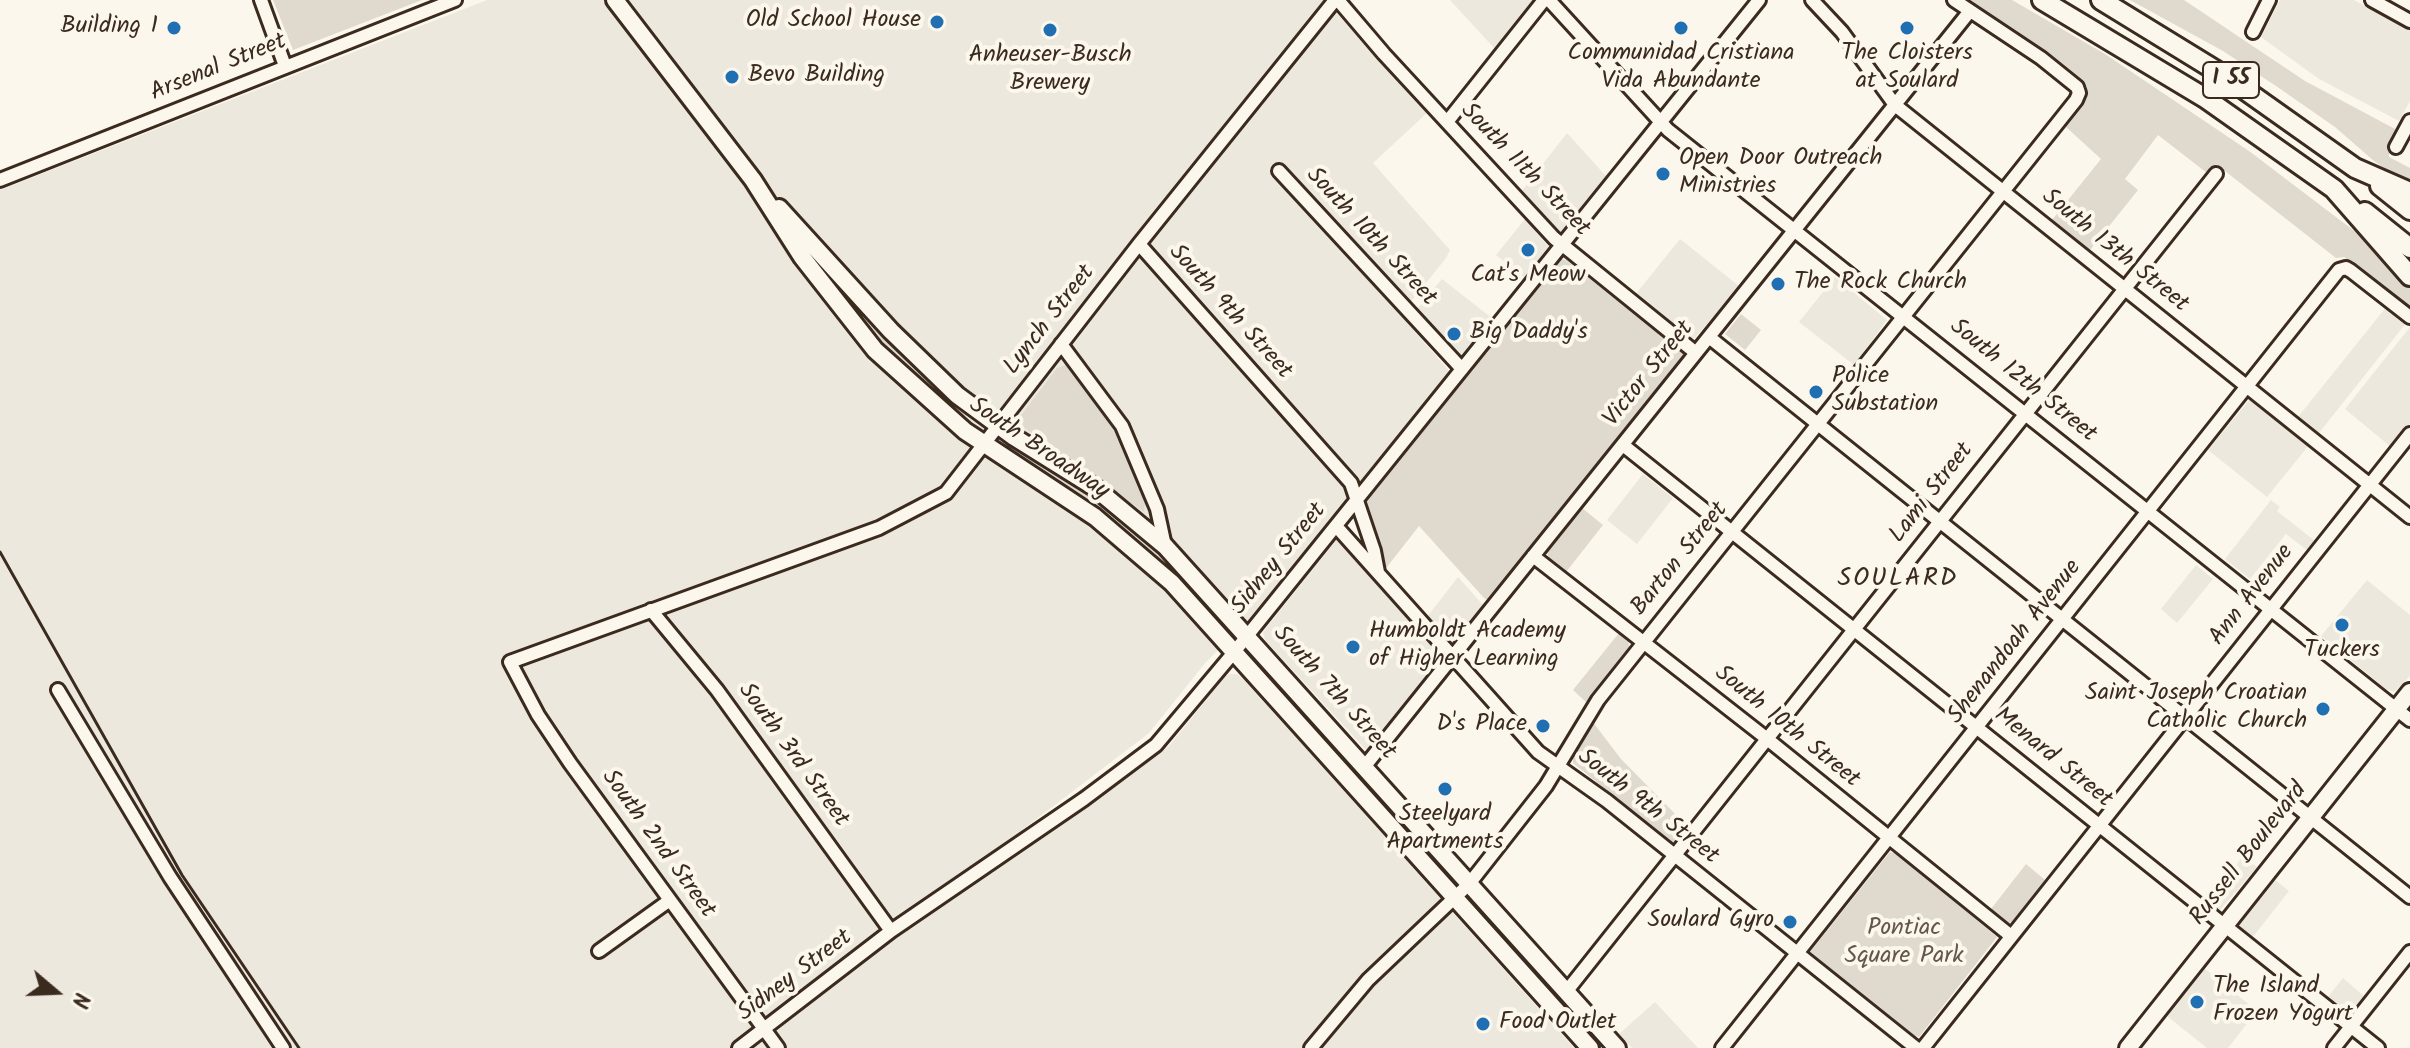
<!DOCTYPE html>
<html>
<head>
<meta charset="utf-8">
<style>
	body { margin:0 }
	#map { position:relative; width:2410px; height:1048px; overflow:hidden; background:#fbf7ec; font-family:Kalam,sans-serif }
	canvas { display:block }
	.north { position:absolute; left:16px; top:952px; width:80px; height:80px; -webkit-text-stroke:6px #fbf7ec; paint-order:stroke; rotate:109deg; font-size:22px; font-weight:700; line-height:32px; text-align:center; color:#3b2a1e }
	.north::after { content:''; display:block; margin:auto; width:28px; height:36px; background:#3b2a1e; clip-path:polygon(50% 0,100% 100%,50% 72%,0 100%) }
</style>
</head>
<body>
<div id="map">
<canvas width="2410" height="1048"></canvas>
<div class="north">N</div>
</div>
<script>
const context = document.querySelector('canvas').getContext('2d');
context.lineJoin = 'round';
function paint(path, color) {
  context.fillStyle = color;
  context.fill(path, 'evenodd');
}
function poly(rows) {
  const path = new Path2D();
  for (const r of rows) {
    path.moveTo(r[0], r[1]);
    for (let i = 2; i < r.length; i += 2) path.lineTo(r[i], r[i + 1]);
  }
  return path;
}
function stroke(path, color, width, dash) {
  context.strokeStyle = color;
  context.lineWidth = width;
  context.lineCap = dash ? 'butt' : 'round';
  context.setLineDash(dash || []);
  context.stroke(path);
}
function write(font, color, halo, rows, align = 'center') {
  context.font = font + ' Kalam,sans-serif';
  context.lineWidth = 8;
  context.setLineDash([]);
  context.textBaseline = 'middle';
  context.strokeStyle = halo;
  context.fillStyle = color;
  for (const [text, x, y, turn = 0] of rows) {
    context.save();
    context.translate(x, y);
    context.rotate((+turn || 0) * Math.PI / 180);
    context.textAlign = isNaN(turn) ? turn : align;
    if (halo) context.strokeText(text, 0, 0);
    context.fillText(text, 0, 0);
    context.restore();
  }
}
paint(poly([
	[487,0,1329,0,1339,15,1428,112,1373,163,1450,250,1446,258,1410,303,1396,310,1449,371,1259,610,1206,662,1149,733,1022,830,1034,844,1169,746,1224,678,1229,674,1237,674,1243,678,1574,1048,0,1048,0,190],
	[1450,0,1534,0,1495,49],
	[2280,0,2354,0,2410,30,2410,101,2399,121,2319,79,2261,37],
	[1567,133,1606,176,1561,232,1521,192],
	[1525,219,1549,247,1525,278,1496,255],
	[1680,239,1739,286,1694,339,1635,295],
	[1835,277,1887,320,1854,365,1799,322],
	[1442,279,1493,319,1462,356,1455,353,1416,310],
	[2387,306,2407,322,2319,433,2298,417],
	[2410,327,2410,423,2391,447,2345,409],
	[2250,399,2309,445,2267,497,2208,450],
	[1643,474,1673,498,1637,544,1607,520],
	[2271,500,2280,507,2277,511,2315,541,2308,551,2286,534,2250,579,2225,559],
	[1336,540,1341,543,1441,655,1441,659,1372,746,1366,750,1265,640,1263,632],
	[2196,565,2213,579,2177,623,2161,609],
	[1458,577,1484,606,1456,641,1452,643,1427,617],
	[2367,580,2410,615,2410,676,2394,692,2386,689,2321,636],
	[2243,856,2257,867,2219,911,2207,902],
	[2275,880,2289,891,2252,938,2240,928,2240,924],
	[2204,968,2257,1011,2228,1048,2207,1048,2167,1016],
	[2343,978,2364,996,2349,1014,2327,998],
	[1655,1002,1698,1048,1632,1048,1619,1034]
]), '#ede8dd');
paint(poly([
	[273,0,422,0,293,50],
	[1964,0,2012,0,2105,54,2249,151,2378,249,2410,283,2410,308,2344,257,2336,258,2216,164,2207,173,2158,135,2125,179,2138,190,2090,250,2052,220,2101,159,2065,126,2087,98,2087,87,2045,55],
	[2130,0,2184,0,2305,81,2395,129,2389,142,2389,157,2410,168,2410,186,2374,161,2335,127,2276,86,2223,51],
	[1561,259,1566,260,1683,353,1683,356,1489,600,1485,599,1419,526,1387,567,1384,567,1365,504],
	[833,273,968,412,967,416,960,415,881,347,826,279],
	[1741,314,1761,330,1745,350,1725,334],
	[1065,365,1073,371,1112,427,1145,503,1144,512,1016,422,1057,368],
	[1017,451,1111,508,1157,547,1226,624,1222,623,1167,565,1012,454],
	[1582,508,1603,525,1566,572,1549,558,1547,552],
	[1619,633,1628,640,1630,649,1586,702,1573,690],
	[1260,666,1313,725,1345,754,1442,864,1438,864,1381,806,1257,667],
	[1592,721,1621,759,1688,827,1675,842,1671,842,1573,763,1573,758],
	[1890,852,1897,854,1997,937,1919,1037,1913,1035,1810,952],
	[2026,864,2045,880,2012,922,2008,923,1991,909]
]), '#dfd9ce');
const minor = poly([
	[261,0,285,66],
	[1338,0,1384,54,1554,238,1696,353],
	[1549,0,1668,130,2410,720],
	[1812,0,1842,32,1895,105,2410,517],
	[2372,0,2410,21],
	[2253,32,2269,0],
	[1447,122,1544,0],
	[2396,147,2410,121],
	[1279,171,1462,369],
	[0,180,455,0],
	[1139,244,1351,483,1374,551,1378,572],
	[1709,337,2410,897],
	[1061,344,1122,426,1157,509,1165,546],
	[1623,445,2378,1048],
	[1336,526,1538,752,1607,801,1916,1048],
	[1533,556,1766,738,2011,936],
	[651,610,717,690,891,931],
	[58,690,170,877,283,1048],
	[1365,766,1970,11],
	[599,951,670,900],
	[1566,992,2216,174],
	[739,1048,891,931,1084,799,1156,745,1235,651,1759,0],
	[778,1048,570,763,538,715,510,662,879,528,946,493,1139,244,1335,0],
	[1311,1048,1368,980,1469,884,1546,786,1598,700,2076,100,2079,93,2077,87,2041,58,1954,0],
	[1722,1048,2339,270,2346,268,2351,271,2410,317],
	[1923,1048,2410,434],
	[2334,1048,2410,952]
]);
const major = poly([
	[615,0,753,180,802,257,875,350,965,431,1095,517,1172,583,1590,1048],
	[779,208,891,331,957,395,1014,437,1094,487,1165,546,1617,1048],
	[2128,1048,2410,692]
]);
const highway = poly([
	[2042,0,2205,98,2334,189,2410,276],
	[2101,0,2228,78,2355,168,2410,192],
	[2380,186,2410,210],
	[2365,212,2410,248]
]);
stroke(minor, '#3b2a1e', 18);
stroke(major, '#3b2a1e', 22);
stroke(highway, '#3b2a1e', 24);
stroke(minor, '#fbf7ec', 12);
stroke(major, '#fbf7ec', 16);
stroke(highway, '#fbf7ec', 18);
stroke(poly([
	[0,552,182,875,299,1048]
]), '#3b2a1e', 3);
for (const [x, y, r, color] of [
	[937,22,8,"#1f6fb2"],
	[174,28,8,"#1f6fb2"],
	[1681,28,8,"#1f6fb2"],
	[1907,28,8,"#1f6fb2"],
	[1050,30,8,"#1f6fb2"],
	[732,77,8,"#1f6fb2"],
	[1663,174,8,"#1f6fb2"],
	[1528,250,8,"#1f6fb2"],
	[1778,284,8,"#1f6fb2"],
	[1454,334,8,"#1f6fb2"],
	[1816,392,8,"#1f6fb2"],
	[2342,625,8,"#1f6fb2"],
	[1353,647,8,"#1f6fb2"],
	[2323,709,8,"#1f6fb2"],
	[1543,726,8,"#1f6fb2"],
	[1445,789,8,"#1f6fb2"],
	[1790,922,8,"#1f6fb2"],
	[2197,1002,8,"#1f6fb2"],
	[1483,1024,8,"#1f6fb2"]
]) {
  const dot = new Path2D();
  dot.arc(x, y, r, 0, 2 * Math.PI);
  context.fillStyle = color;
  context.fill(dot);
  stroke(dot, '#fbf7ec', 3);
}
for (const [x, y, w] of [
	[2231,80,56]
]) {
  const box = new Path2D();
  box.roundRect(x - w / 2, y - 18, w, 36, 6);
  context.fillStyle = '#fbf7ec';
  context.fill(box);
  stroke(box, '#3b2a1e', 2);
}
write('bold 22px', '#3b2a1e', null, [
	["I 55",2231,80]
]);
write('24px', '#3b2a1e', '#fbf7ec', [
	["Old School House",921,22,"right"],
	["Building 1",158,28,"right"],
	["Communidad Cristiana",1681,55,"center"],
	["Vida Abundante",1681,83,"center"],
	["The Cloisters",1907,55,"center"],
	["at Soulard",1907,83,"center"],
	["Anheuser-Busch",1050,57,"center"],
	["Brewery",1050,85,"center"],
	["Bevo Building",748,77],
	["Open Door Outreach",1679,160],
	["Ministries",1679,188],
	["Cat's Meow",1528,277,"center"],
	["The Rock Church",1794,284],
	["Big Daddy's",1470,334],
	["Police",1832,378],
	["Substation",1832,406],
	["Humboldt Academy",1369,633],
	["of Higher Learning",1369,661],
	["Tuckers",2342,652,"center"],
	["Saint Joseph Croatian",2307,695,"right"],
	["Catholic Church",2307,723,"right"],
	["D's Place",1527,726,"right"],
	["Steelyard",1445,816,"center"],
	["Apartments",1445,844,"center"],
	["Soulard Gyro",1774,922,"right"],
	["The Island",2213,988],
	["Frozen Yogurt",2213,1016],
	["Food Outlet",1499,1024]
], 'left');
write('24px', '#3b2a1e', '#fbf7ec', [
	["Arsenal Street",219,69,-22],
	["South 11th Street",1524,171,46],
	["South 10th Street",1370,238,47],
	["South 13th Street",2114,252,39],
	["South 9th Street",1229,313,48],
	["Lynch Street",1051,321,-52],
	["Victor Street",1650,375,-51],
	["South 12th Street",2022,382,39],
	["South Broadway",1038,450,34],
	["Lami Street",1933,494,-52],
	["Sidney Street",1280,560,-51],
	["Barton Street",1681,560,-51],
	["Ann Avenue",2253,596,-52],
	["Shenandoah Avenue",2016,643,-52],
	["South 7th Street",1333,694,48],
	["South 10th Street",1786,728,39],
	["South 3rd Street",792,756,54],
	["Menard Street",2052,759,39],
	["South 9th Street",1647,808,38],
	["South 2nd Street",657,845,54],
	["Russell Boulevard",2250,855,-52],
	["Sidney Street",796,977,-37]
]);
write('24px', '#64564a', '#fbf7ec', [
	["Pontiac",1904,930],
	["Square Park",1904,958]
]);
context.letterSpacing = '2px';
write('26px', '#3b2a1e', '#fbf7ec', [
	["SOULARD",1898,581]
]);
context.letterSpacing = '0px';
</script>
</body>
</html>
